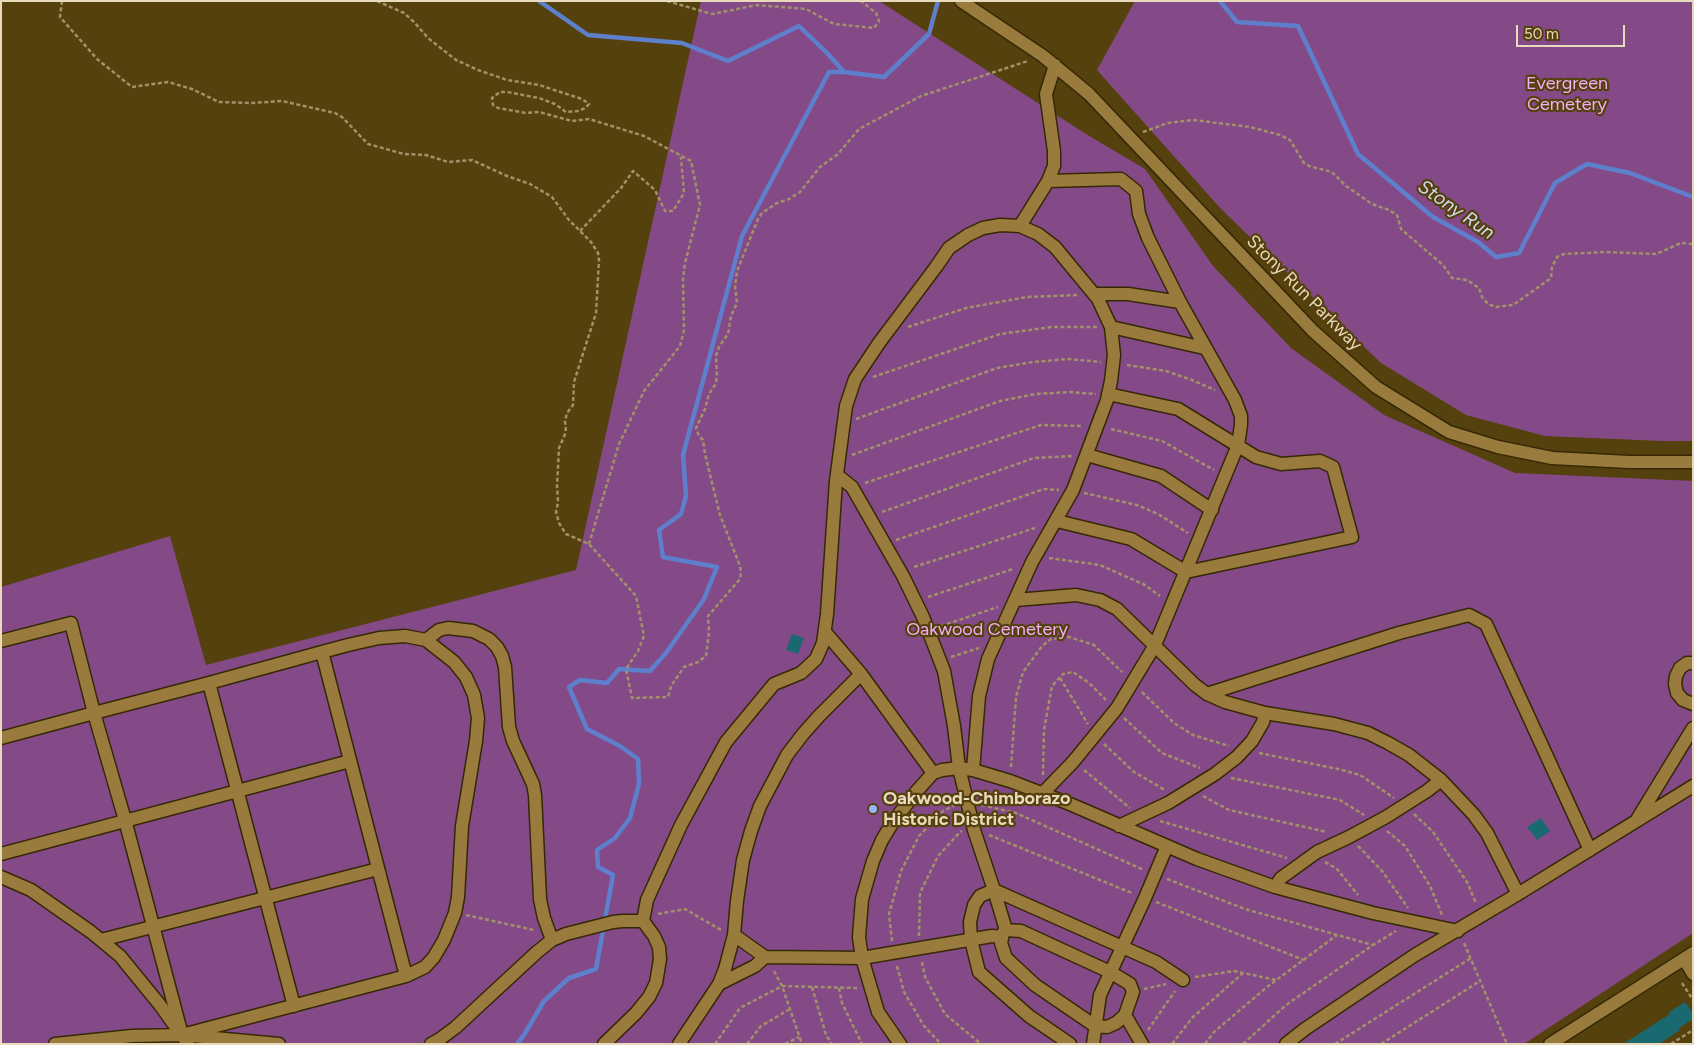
<!DOCTYPE html>
<html>
<head>
<meta charset="utf-8">
<style>
	body { margin:0 }
	#map { position:relative; width:1694px; height:1045px; overflow:hidden; background:#55410d; font-family:Figtree,sans-serif }
	canvas { display:block }
	.frame { position:absolute; inset:0; border:2px solid #e9dabb; pointer-events:none }
	.scale { position:absolute; left:1516px; top:25px; width:109px; height:22px; box-sizing:border-box; border:2px solid #e9dabb; border-top:0; padding-left:6px; font-size:15px; line-height:18px; white-space:nowrap; color:#e9dabb; -webkit-text-stroke:4px #55410d; paint-order:stroke }
</style>
</head>
<body>
<div id="map">
<canvas width="1694" height="1045"></canvas>
<div class="frame"></div>
<div class="scale">50 m</div>
</div>
<script>
const context = document.querySelector('canvas').getContext('2d');
context.lineJoin = 'round';
function paint(path, color) {
  context.fillStyle = color;
  context.fill(path, 'evenodd');
}
function poly(rows) {
  const path = new Path2D();
  for (const r of rows) {
    path.moveTo(r[0], r[1]);
    for (let i = 2; i < r.length; i += 2) path.lineTo(r[i], r[i + 1]);
  }
  return path;
}
function stroke(path, color, width, dash) {
  context.strokeStyle = color;
  context.lineWidth = width;
  context.lineCap = dash ? 'butt' : 'round';
  context.setLineDash(dash || []);
  context.stroke(path);
}
function write(font, color, halo, rows, align = 'center') {
  context.font = font + ' Figtree,sans-serif';
  context.lineWidth = 4.5;
  context.setLineDash([]);
  context.textBaseline = 'middle';
  context.strokeStyle = halo;
  context.fillStyle = color;
  for (const [text, x, y, turn = 0] of rows) {
    context.save();
    context.translate(x, y);
    context.rotate((+turn || 0) * Math.PI / 180);
    context.textAlign = isNaN(turn) ? turn : align;
    if (halo) context.strokeText(text, 0, 0);
    context.fillText(text, 0, 0);
    context.restore();
  }
}
paint(poly([
	[701,1,879,1,1086,134,1145,169,1213,266,1291,348,1384,415,1515,473,1693,481,1693,933,1524,1044,1,1044,1,587,170,536,206,665,576,570],
	[1135,1,1693,1,1693,441,1662,441,1545,436,1466,415,1381,363,1221,209,1097,70]
]), '#844a88');
stroke(poly([
	[539,1,588,35,682,43,728,61,799,26,828,54,844,72,884,77,929,34,938,1],
	[1220,1,1237,22,1298,26,1358,154,1433,217,1478,242,1496,257,1519,253,1555,183,1587,164,1630,173,1693,197],
	[517,1044,524,1035,544,1001,569,978,596,969,613,875,598,867,597,850,615,838,630,818,639,784,638,759,620,746,587,729,569,687,580,680,607,683,619,669,650,671,666,653,704,599,717,567,663,557,659,530,681,514,686,496,683,455,742,236,829,72,844,72]
]), '#5e7fcb', 4.5);
paint(poly([
	[792,634,804,638,798,654,786,650],
	[1541,818,1550,831,1537,840,1527,827],
	[1685,1002,1693,1013,1693,1019,1679,1028,1680,1030,1659,1044,1623,1044,1670,1014,1669,1012]
]), '#1a6971');
const minor = poly([
	[961,1,1043,56,1089,94,1313,331,1376,387,1449,432,1498,447,1552,458,1629,462,1693,462],
	[1020,226,1048,181,1054,166,1054,151,1046,94,1055,65],
	[1094,294,1128,294,1180,302],
	[1111,327,1204,348],
	[1087,455,1161,476,1212,510],
	[837,475,852,487,903,576,923,617,944,671,954,726,959,768,974,830,994,890,1006,930],
	[1057,521,1131,539,1186,572,1352,537,1333,467,1320,461,1281,464,1256,457,1178,409,1108,394],
	[1016,600,1076,595,1100,600,1117,609,1195,685,1207,694,1225,702,1265,713],
	[825,632,861,674,933,773],
	[426,640,439,630,448,628,473,631,489,639,497,647,502,656,505,667,509,727,513,741,533,784,535,795,540,899,544,918,552,940],
	[1,641,71,623,94,713,125,820,182,1035,406,976,425,967,434,957,444,940,455,913,458,897,462,826,476,741,478,718,474,695,466,677,454,662,426,640,405,636,379,638,348,645,322,652,209,683,94,713,1,738],
	[322,652,406,976],
	[1693,663,1687,663,1680,668,1676,676,1675,684,1677,693,1683,700,1693,704],
	[209,683,294,1006],
	[1207,694,1399,633,1469,615,1486,624,1590,850],
	[1043,793,1073,762,1117,708,1155,645,1238,445,1241,425,1241,416,1235,400,1180,302,1148,238,1139,214,1136,191,1121,179,1048,181],
	[1638,818,1693,728],
	[1119,826,1168,803,1215,774,1237,757,1252,741,1263,722,1265,713,1334,724,1368,733,1388,743,1409,755,1441,780,1474,815,1487,833,1518,894],
	[1,854,350,761],
	[1,877,31,890,91,932,120,956,160,1005,188,1044],
	[1275,887,1281,878,1317,852,1349,837,1386,817,1427,791,1441,780],
	[643,921,647,900,681,825,726,742,774,684,801,673,816,659,823,643,827,614,836,481,846,406,855,379,879,343,936,267,949,248,968,235,983,228,1000,225,1020,226,1038,234,1055,247,1098,299,1111,327,1114,355,1111,381,1107,400,1073,490,1032,562,988,659,979,696,973,770],
	[1006,930,1021,931,1110,972,1130,984,1133,992,1125,1015,1116,1023,1107,1027,1095,1026,1035,985,1006,958,1001,943,1003,933,1006,930],
	[734,935,765,957],
	[101,940,378,869],
	[1684,959,1693,974],
	[719,984,725,969,734,935,737,901,743,860,751,831,760,806,787,755,803,734,819,716,861,674],
	[1125,1015,1142,1044],
	[55,1044,132,1036,182,1035,279,1044],
	[431,1044,440,1039,456,1027,537,952,552,940,566,934,613,922,622,921,643,921,654,936,659,947,660,959,656,983,649,997,636,1013,604,1044],
	[679,1044,719,984,755,966,765,957,862,958,992,936,1002,937],
	[900,1044,878,1012,862,958,859,937,862,899,873,861,882,840,893,822,916,792,933,773,942,770,959,768,973,770,1010,781,1070,804,1197,859,1275,887,1373,913,1458,931],
	[1070,1044,1029,1016,979,972,971,940,970,922,974,905,980,896,994,890,1156,962,1183,980],
	[1093,1044,1100,995,1145,898,1167,846],
	[1286,1044,1305,1029,1415,955,1518,894,1693,786],
	[1550,1044,1693,953]
]);
stroke(minor, '#362805', 15);
stroke(poly([
	[62,1,60,17,97,59,132,87,168,82,192,89,219,102,252,103,282,101,335,113,342,117,368,144,404,154,426,155,448,162,472,160,507,176,530,184,552,197,569,220,591,242,598,253,599,260,596,313,574,382,573,405,567,413,565,421,566,432,559,448,557,486,558,502,556,512,559,523,566,534,589,544,636,596,644,636,638,651,626,669,632,698,668,697,671,686,684,667,698,662,706,656,709,632,708,616,740,579,741,573,740,566,720,515,705,454,703,440,699,436,696,428,705,409,709,394,715,385,717,377,716,356,719,347,728,334,731,316,737,303,735,286,737,271,758,219,762,213,777,203,789,199,800,192,820,167,838,154,859,129,921,96,1028,61],
	[377,1,404,13,414,22,428,38,456,60,478,70,507,80,539,85,582,99,589,104,585,108,579,111,566,112,555,104,539,98,507,92,500,92,492,98,493,105,498,108,526,113,539,112,572,121,589,119,644,136,691,161,700,205,685,263,683,279,684,330,680,346,644,391,619,444,589,544],
	[667,1,712,14,757,5,806,9,834,24,874,28,879,21,876,13,861,1],
	[1143,132,1168,123,1193,120,1250,127,1280,135,1290,140,1304,163,1309,166,1332,172,1346,186,1372,204,1389,210,1397,215,1401,229,1443,265,1452,278,1467,280,1479,288,1482,297,1488,304,1496,307,1513,305,1551,278,1552,267,1557,257,1564,254,1606,252,1656,254,1681,243,1693,244],
	[580,231,621,188,633,171,655,190,665,211,673,211,684,193,681,157],
	[908,327,966,308,1027,297,1078,295],
	[1127,365,1166,371,1192,380,1215,390],
	[873,377,1000,334,1052,327,1097,327],
	[856,419,997,368,1033,362,1068,359,1101,362],
	[1111,429,1162,441,1214,470],
	[852,455,1000,401,1036,394,1070,392,1096,394],
	[865,483,1041,425,1083,426],
	[1084,493,1137,505,1158,514,1188,533],
	[882,512,1034,458,1073,456],
	[896,540,1044,489,1059,490],
	[1049,558,1100,565,1145,585,1160,596],
	[914,567,1035,528],
	[928,597,1013,569],
	[941,626,998,607],
	[951,657,979,648],
	[1060,678,1088,724],
	[1142,692,1174,723,1193,735,1229,746],
	[1124,718,1162,753,1200,768],
	[1104,744,1134,772,1165,790],
	[1259,753,1338,769,1360,775,1394,798],
	[1011,767,1016,697,1023,672,1042,646,1051,639,1069,637,1094,645,1122,672],
	[1084,770,1130,808],
	[1043,775,1044,730,1052,686,1063,674,1073,672,1089,683,1106,700],
	[1231,778,1340,800,1364,815],
	[1203,796,1229,810,1327,832],
	[982,805,1016,813,1144,870],
	[1414,814,1433,832,1467,882,1476,903],
	[1160,821,1287,858],
	[1387,831,1405,846,1430,886,1442,915],
	[989,835,1132,893],
	[1358,846,1382,871,1408,908],
	[1325,862,1337,869,1358,895],
	[1167,879,1245,909,1373,945],
	[1156,902,1304,960],
	[658,914,685,909,721,930],
	[466,915,534,930],
	[919,936,920,893,938,856,960,832,962,831],
	[892,941,889,914,901,871,919,836,943,811,955,805],
	[1464,943,1507,1044],
	[922,962,925,977,945,1014,981,1044],
	[897,966,904,992,924,1026,941,1044],
	[774,971,782,986,802,1044],
	[1195,977,1234,971,1276,980],
	[1682,983,1693,1000],
	[812,987,826,1035,832,1044],
	[839,988,842,1003,862,1044],
	[1144,989,1166,984],
	[1148,1030,1175,991],
	[715,1044,740,1008,782,986,857,988],
	[747,1044,761,1026,790,1009],
	[785,1044,799,1037],
	[1172,1044,1192,1018,1243,973],
	[1205,1044,1214,1032,1267,987,1337,935],
	[1243,1044,1286,1005,1373,945,1396,931],
	[1335,1044,1471,958],
	[1381,1044,1480,981],
	[1671,1044,1693,1030]
]), '#a29168', 2.5, [4, 2.5]);
stroke(minor, '#997c3d', 12);
for (const [x, y, r, color] of [
	[873,809,5,"#96b6fd"]
]) {
  const dot = new Path2D();
  dot.arc(x, y, r, 0, 2 * Math.PI);
  context.fillStyle = color;
  context.fill(dot);
  stroke(dot, '#55410d', 2);
}
write('18px', '#f3aef6', '#55410d', [
	["Evergreen",1567,84],
	["Cemetery",1567,105],
	["Oakwood Cemetery",987,630]
]);
write('18px', '#e9dabb', '#55410d', [
	["Stony Run Parkway",1304,293,45]
]);
write('bold 18px', '#e9dabb', '#55410d', [
	["Oakwood-Chimborazo",883,799],
	["Historic District",883,820]
], 'left');
write('italic 19px', '#d0daee', '#55410d', [
	["Stony Run",1456,210,35]
]);
</script>
</body>
</html>
